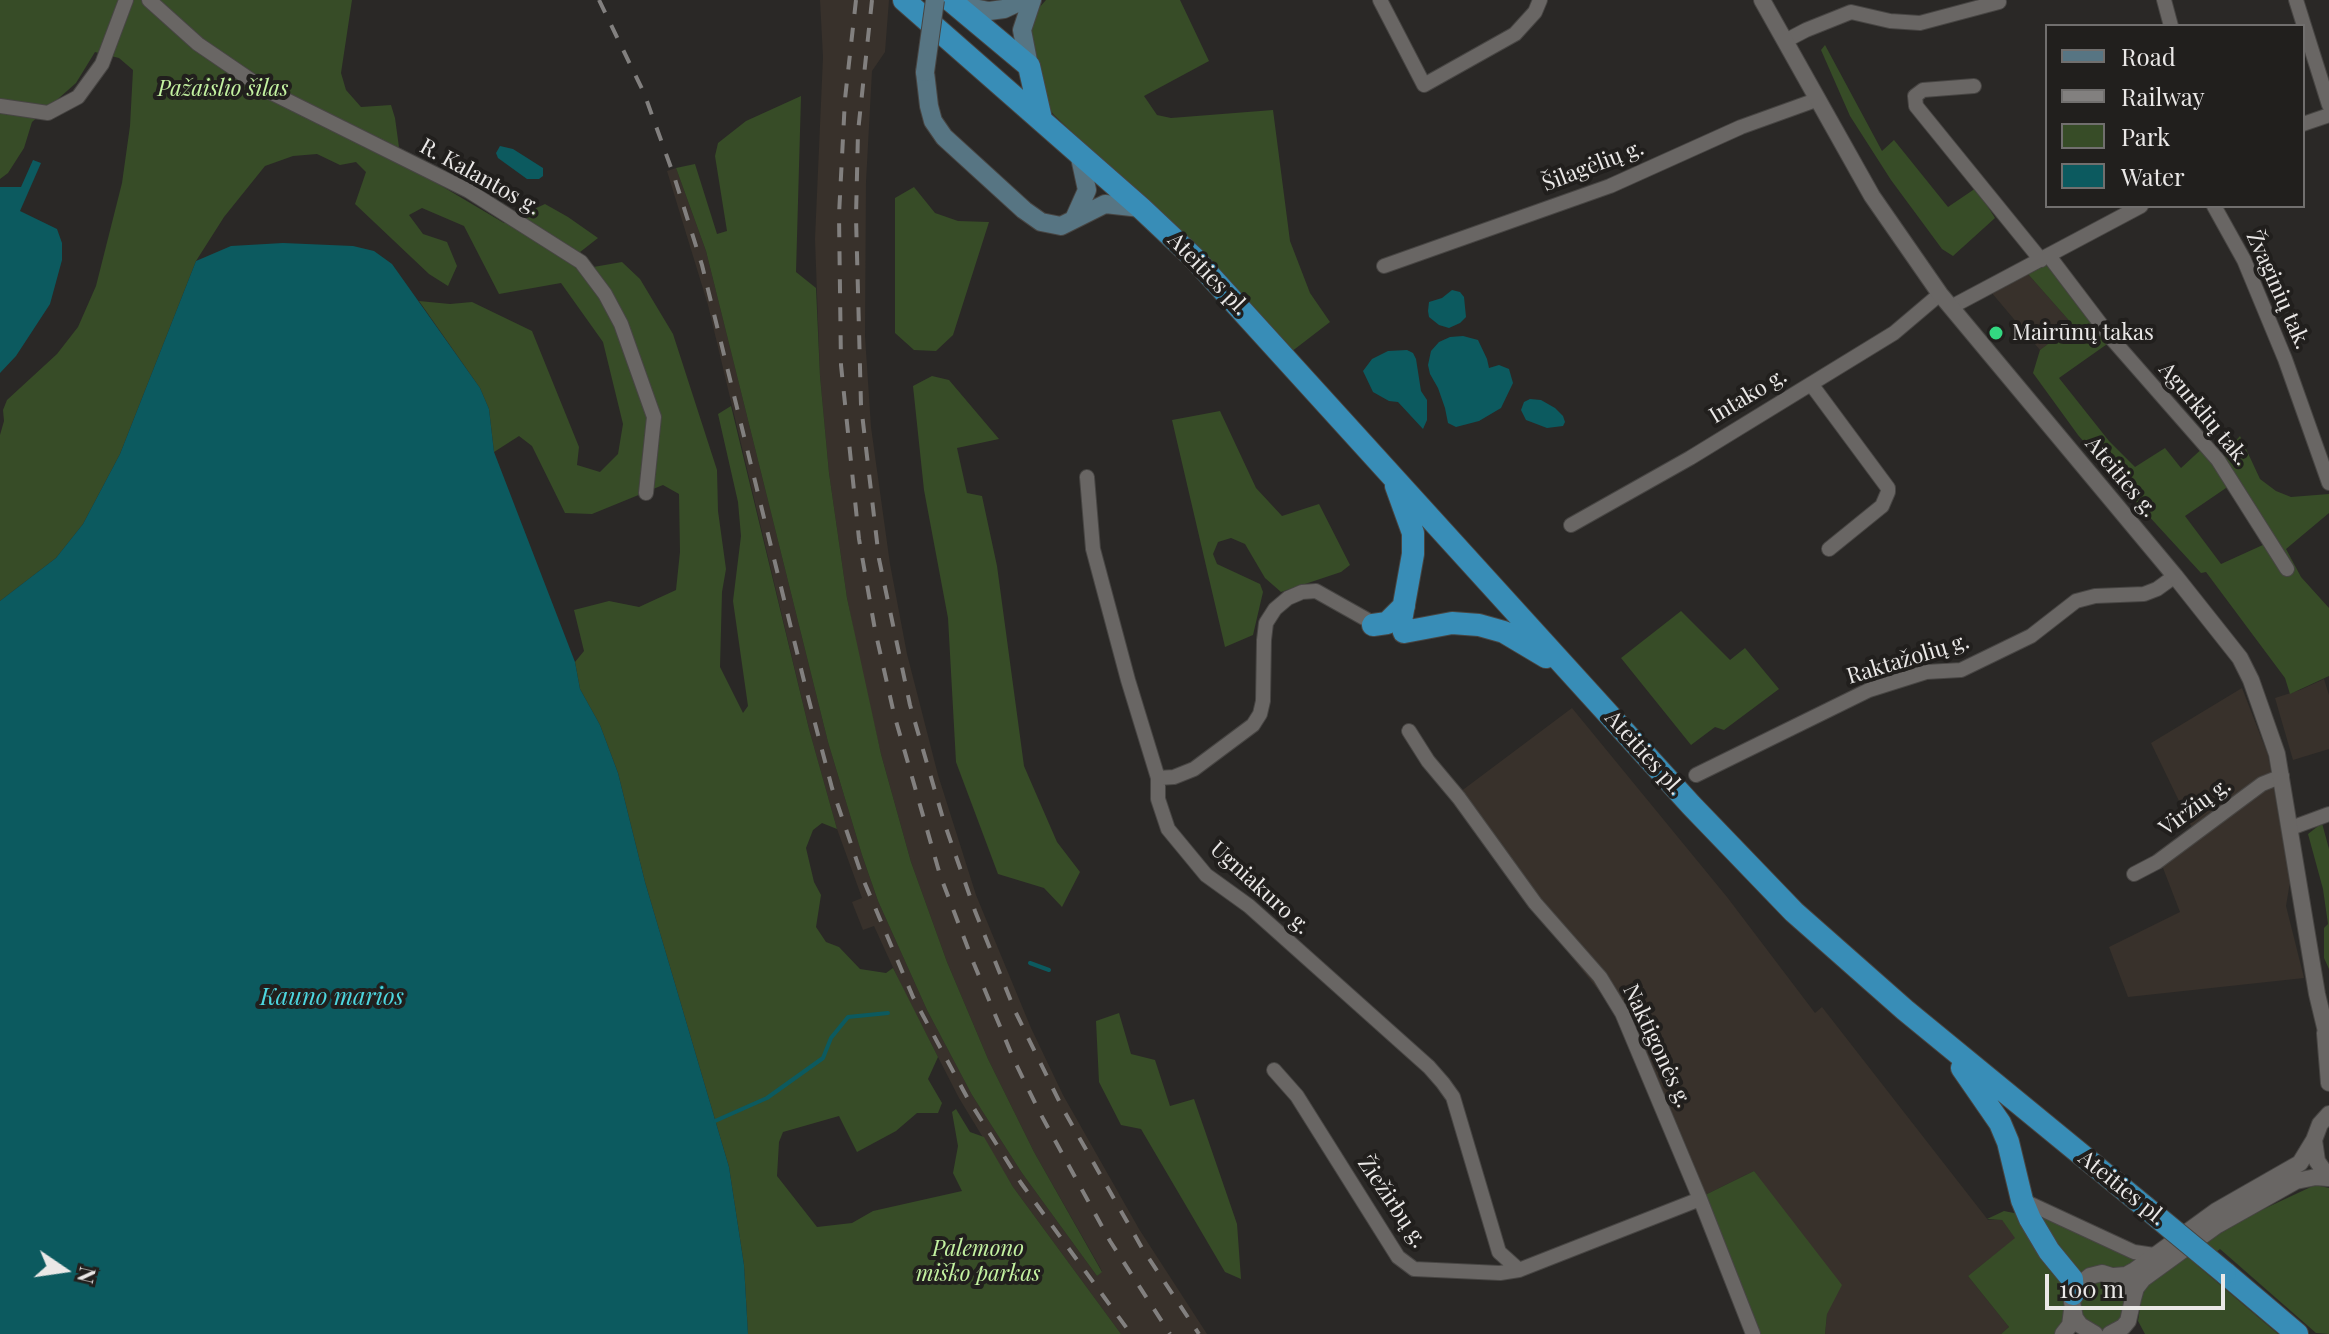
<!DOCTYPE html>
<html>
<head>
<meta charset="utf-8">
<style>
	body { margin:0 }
	#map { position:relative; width:2329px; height:1334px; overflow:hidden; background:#2a2826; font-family:"Playfair Display",serif }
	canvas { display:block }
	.legend { position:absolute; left:2045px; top:24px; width:260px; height:184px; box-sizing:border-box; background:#211f1d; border:2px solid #716f6e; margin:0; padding:10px 14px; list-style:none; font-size:24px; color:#eae8e7 }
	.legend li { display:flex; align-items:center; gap:16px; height:40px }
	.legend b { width:40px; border:2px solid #716f6e }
	.north { position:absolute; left:24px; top:1230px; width:80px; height:80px; -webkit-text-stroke:6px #211f1d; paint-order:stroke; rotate:103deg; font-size:22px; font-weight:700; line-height:32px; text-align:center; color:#eae8e7 }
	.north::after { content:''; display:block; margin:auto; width:28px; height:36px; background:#eae8e7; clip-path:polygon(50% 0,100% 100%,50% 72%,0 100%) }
	.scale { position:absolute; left:2045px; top:1274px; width:180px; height:36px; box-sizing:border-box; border:4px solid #eae8e7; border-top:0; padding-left:10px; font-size:24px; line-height:28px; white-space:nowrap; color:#eae8e7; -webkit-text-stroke:6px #211f1d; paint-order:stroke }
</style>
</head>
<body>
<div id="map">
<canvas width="2329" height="1334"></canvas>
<ul class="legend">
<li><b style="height:10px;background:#577583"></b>Road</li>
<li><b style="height:10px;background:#82807f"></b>Railway</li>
<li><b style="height:22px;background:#374c27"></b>Park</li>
<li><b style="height:22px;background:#0c5a5f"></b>Water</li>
</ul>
<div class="north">N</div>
<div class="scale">100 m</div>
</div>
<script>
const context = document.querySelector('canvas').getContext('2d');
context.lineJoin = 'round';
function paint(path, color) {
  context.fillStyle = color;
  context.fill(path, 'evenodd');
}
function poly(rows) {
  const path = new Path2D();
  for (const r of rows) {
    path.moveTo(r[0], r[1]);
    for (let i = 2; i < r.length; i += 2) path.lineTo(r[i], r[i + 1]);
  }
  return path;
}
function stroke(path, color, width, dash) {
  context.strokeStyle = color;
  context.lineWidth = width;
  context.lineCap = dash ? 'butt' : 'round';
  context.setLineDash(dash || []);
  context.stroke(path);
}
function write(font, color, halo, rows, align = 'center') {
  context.font = font + ' "Playfair Display",serif';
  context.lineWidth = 8;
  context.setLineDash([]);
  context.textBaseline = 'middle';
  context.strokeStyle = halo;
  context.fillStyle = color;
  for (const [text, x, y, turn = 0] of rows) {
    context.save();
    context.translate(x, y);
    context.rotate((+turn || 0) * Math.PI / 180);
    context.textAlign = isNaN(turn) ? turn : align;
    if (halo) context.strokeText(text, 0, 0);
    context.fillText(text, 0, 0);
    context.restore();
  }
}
paint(poly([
	[820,0,889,0,885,52,872,71,866,182,865,336,871,427,890,564,907,654,938,775,976,895,1031,1028,1063,1095,1139,1229,1207,1334,1121,1334,1013,1187,959,1098,901,985,874,926,863,930,852,902,862,898,837,829,809,729,708,305,667,171,676,168,706,251,828,742,862,855,878,901,927,1010,972,1095,1022,1173,1097,1276,1102,1271,1034,1152,988,1059,947,962,911,862,881,754,861,668,847,598,829,473,820,376,815,239,823,57],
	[2028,274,2073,325,2040,350,1991,292],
	[2324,679,2329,695,2329,749,2293,760,2275,698,2300,690],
	[2242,688,2268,755,2290,882,2286,906,2304,978,2128,997,2109,947,2180,912,2158,855,2193,830,2151,743],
	[1572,708,1727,897,1815,1013,1822,1007,1988,1220,2002,1220,2016,1238,1968,1276,2009,1327,2001,1334,1825,1334,1827,1314,1754,1171,1703,1196,1620,1017,1533,909,1452,798]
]), '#38312b');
paint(poly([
	[0,0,352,0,341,73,346,90,361,107,391,105,395,118,401,162,504,223,545,204,568,217,598,238,575,256,582,269,622,262,640,279,673,334,717,470,718,511,726,569,722,592,720,667,743,713,748,706,733,601,741,536,738,502,718,414,731,406,809,729,837,829,822,823,813,830,806,848,814,882,821,895,816,927,826,942,839,947,860,969,886,973,893,968,938,1057,928,1079,942,1103,938,1113,917,1113,896,1131,857,1152,839,1116,783,1132,779,1142,777,1176,817,1227,852,1223,873,1211,962,1191,953,1173,958,1146,952,1112,956,1109,970,1132,984,1137,1013,1187,1121,1334,748,1334,744,1265,729,1167,645,882,618,773,600,725,580,689,575,662,584,651,574,610,609,601,639,607,676,590,680,552,679,494,663,485,592,514,565,513,532,446,519,436,494,452,489,409,480,388,419,301,450,304,472,302,532,331,579,447,577,465,600,472,618,454,623,424,603,342,561,283,499,294,464,226,422,208,409,215,423,234,447,242,457,266,448,286,429,274,355,204,366,172,356,162,340,165,317,154,293,156,265,166,224,217,196,261,120,454,83,524,56,558,0,601,0,435,4,421,3,410,7,400,57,354,78,327,96,286,122,183,130,126,133,70,119,58,95,52,76,83,32,122,24,148,8,173,0,179],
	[1046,0,1180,0,1209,61,1144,96,1157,115,1171,118,1273,110,1290,241,1310,293,1330,322,1291,352,1230,282,1054,115,1044,102,1032,41,1031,22,1037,10],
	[1825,45,1882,151,1894,140,1948,207,1976,188,1995,218,1953,256,1942,249,1891,180,1850,116,1821,50],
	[801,96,796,272,816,288,820,376,829,473,847,598,881,754,911,862,947,962,988,1059,1034,1152,1102,1272,1097,1276,1022,1173,972,1095,927,1010,878,901,862,855,828,742,706,251,676,168,695,164,717,234,727,231,715,156,718,143,746,121],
	[914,187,935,213,958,221,989,222,953,335,936,351,914,350,895,333,895,198],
	[2050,263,2110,342,2059,378,2109,441,2135,467,2165,448,2181,468,2206,445,2218,460,2240,436,2260,479,2276,491,2291,497,2329,494,2329,513,2286,549,2301,577,2329,608,2329,676,2290,694,2285,678,2206,572,2201,573,2134,500,2078,435,2033,373,2040,350,2073,325,2028,274],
	[2226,488,2237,489,2265,544,2221,564,2185,516],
	[932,376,949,380,999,439,957,448,967,493,982,496,997,566,1024,766,1057,842,1080,872,1062,907,1044,888,998,874,956,762,948,618,924,490,913,386],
	[1220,411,1256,488,1282,516,1319,504,1350,565,1341,572,1281,592,1265,578,1245,544,1231,538,1218,542,1213,554,1217,564,1260,584,1263,592,1253,635,1225,647,1172,420],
	[1681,611,1730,660,1745,648,1779,689,1724,730,1715,727,1691,745,1621,658],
	[2322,823,2329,849,2329,969,2324,958,2324,928,2328,924,2323,889,2308,834],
	[1119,1013,1131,1054,1155,1060,1170,1106,1194,1099,1237,1224,1241,1279,1225,1272,1141,1129,1121,1125,1099,1082,1096,1021],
	[1754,1171,1842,1285,1827,1314,1825,1334,1759,1334,1703,1196],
	[2315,1185,2329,1188,2329,1334,2316,1333,2220,1249,2198,1266,2278,1334,2145,1334,2138,1321,2143,1288,2219,1230],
	[2031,1210,2074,1232,2142,1259,2138,1264,2080,1279],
	[2004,1211,2019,1214,2067,1280,2067,1305,2059,1334,2001,1334,2009,1327,1968,1276,2015,1238,2002,1220,1987,1219],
	[2103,1281,2112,1283,2125,1293,2126,1318,2104,1331,2095,1330,2082,1319,2079,1302,2087,1287]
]), '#374c27');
paint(poly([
	[500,146,513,149,543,168,543,176,539,179,527,179,498,158,496,153],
	[33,160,41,163,20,211,57,229,62,243,62,260,50,304,16,356,0,373,0,187,21,187],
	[283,243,353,246,374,251,392,264,480,388,489,409,494,452,575,662,580,689,600,725,618,773,645,882,729,1167,744,1265,748,1334,0,1334,0,601,56,558,83,524,120,454,196,261,231,246],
	[1452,290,1460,292,1464,297,1466,317,1460,323,1449,328,1439,325,1429,317,1428,311,1429,302,1442,298],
	[1463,336,1478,340,1487,359,1489,368,1499,365,1509,369,1513,383,1501,408,1479,421,1456,427,1448,423,1445,408,1438,388,1430,374,1428,365,1431,351,1439,342,1450,337],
	[1407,350,1413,353,1416,359,1421,391,1427,400,1427,420,1423,429,1398,402,1389,401,1373,392,1363,371,1372,359,1388,351],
	[1530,399,1541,400,1555,408,1563,416,1565,422,1563,426,1547,428,1526,420,1521,410,1524,402]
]), '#0c5a5f');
stroke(poly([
	[1030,963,1049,970],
	[715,1121,767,1098,823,1058,831,1038,848,1017,888,1013]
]), '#0c5a5f', 4);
const minor = poly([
	[149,0,198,44,264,89,469,191,581,262,605,294,621,324,654,417,646,493],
	[1380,0,1424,85,1515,34,1535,12,1540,0],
	[2164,0,2171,26],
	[2296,0,2329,105],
	[1785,41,1806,30,1851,12,1890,21,1920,23,1999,2,1998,0],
	[1974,86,1923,90,1915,96,1916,106,2041,260],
	[0,106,48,113,78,97,102,64,126,0],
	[2303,124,2329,115],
	[2214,206,2244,260,2285,359,2329,483],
	[2049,256,2112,339,2218,460,2287,569],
	[1384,266,1610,186,1741,127,1816,100],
	[1951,307,2141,206],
	[1811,384,1888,488,1888,492,1882,506,1829,549],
	[1087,477,1093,549,1128,680,1158,778,1158,799,1168,829,1206,875,1249,906,1429,1067,1443,1083,1453,1097,1499,1252,1519,1270],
	[1571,525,1690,458,1894,333,1940,294],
	[1409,731,1428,761,1459,798,1535,903,1600,977,1622,1013,1700,1199,1753,1334],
	[1696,775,1869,690,1926,672,1961,670,2031,636,2076,601,2095,596,2144,594,2157,589,2175,576],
	[1158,778,1174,777,1194,769,1253,725,1260,714,1263,701,1264,640,1266,623,1275,609,1288,598,1302,592,1316,591,1380,627],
	[2291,828,2329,814],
	[2134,874,2157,862,2262,784,2282,776],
	[1274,1070,1297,1096,1398,1257,1414,1269,1500,1273,1519,1270,1700,1199],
	[2022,1200,2134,1252,2154,1255]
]);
const tertiary = poly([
	[1762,0,1872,196,1940,294,2175,576,2240,658,2251,680,2277,754,2317,994,2329,1044],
	[2325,1033,2329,1083],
	[2329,1114,2320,1124,2314,1140,2317,1161,2329,1178],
	[2114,1276,2126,1275,2135,1270,2216,1211,2300,1163,2314,1140],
	[2133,1299,2136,1288,2143,1279,2216,1226,2296,1181,2316,1177,2328,1178],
	[2063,1334,2070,1325,2072,1310],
	[2095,1334,2080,1325,2075,1318,2072,1302,2080,1284,2090,1276,2102,1273,2121,1279,2133,1299,2128,1321,2123,1327,2110,1334]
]);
const secondary = poly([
	[957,5,989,11,1004,9,1023,0],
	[1029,66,1022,30,1032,0],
	[925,72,929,106,933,121,944,137,1024,210,1041,222,1061,226,1105,204,1141,208],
	[1074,219,1087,190,1079,153]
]);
const trunk = poly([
	[904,0,1141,208,1193,257,1691,805,1794,912,1905,1010,2144,1206],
	[950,0,1029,66,1041,119],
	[1396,486,1413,533,1413,554,1401,621,1404,632,1452,623,1479,625,1504,632,1546,657],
	[1373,625,1387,623,1404,606],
	[1962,1068,2000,1123,2008,1142,2022,1200,2030,1219,2049,1251,2072,1279,2073,1294],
	[2225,1273,2297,1334]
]);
stroke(minor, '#474543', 16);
stroke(tertiary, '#474543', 18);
stroke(secondary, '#474543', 20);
stroke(trunk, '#474543', 24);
stroke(minor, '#696664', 14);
stroke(tertiary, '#696664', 16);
stroke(secondary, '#577583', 18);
stroke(trunk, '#388db7', 22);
stroke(poly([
	[599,0,644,93,674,176,702,265,806,689,832,788,863,879,913,997,968,1099,1021,1183,1131,1334],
	[856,0,845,99,839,215,841,365,859,539,875,630,894,714,940,875,974,964,1014,1060,1040,1113,1110,1241,1170,1334],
	[872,0,858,132,856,217,861,405,879,559,910,705,944,822,975,911,1015,1011,1063,1109,1142,1248,1199,1334]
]), '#82807f', 4, [14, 14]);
const secondaryBridge = poly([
	[925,72,935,0]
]);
const trunkBridge = poly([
	[2144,1206,2225,1273]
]);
stroke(secondaryBridge, '#474543', 20, []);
stroke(trunkBridge, '#474543', 24, []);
stroke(secondaryBridge, '#577583', 18);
stroke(trunkBridge, '#388db7', 22);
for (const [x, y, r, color] of [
	[1996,333,8,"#33d881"]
]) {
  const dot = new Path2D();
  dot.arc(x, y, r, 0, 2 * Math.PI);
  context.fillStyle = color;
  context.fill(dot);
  stroke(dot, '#211f1d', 3);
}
write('italic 22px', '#c3f2a1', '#211f1d', [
	["Pažaislio šilas",223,89],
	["Palemono",978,1249],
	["miško parkas",978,1274]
]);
write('22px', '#eae8e7', '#211f1d', [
	["Šilagėlių g.",1593,166,-21],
	["R. Kalantos g.",480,177,29],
	["Ateities pl.",1208,274,46],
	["Žvaginių tak.",2278,290,66],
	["Intako g.",1748,396,-31],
	["Agurklių tak.",2204,414,50],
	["Ateities g.",2121,477,50],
	["Raktažolių g.",1908,659,-17],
	["Ateities pl.",1644,753,48],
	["Viržių g.",2195,807,-36],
	["Ugniakuro g.",1260,888,42],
	["Naktigonės g.",1657,1046,65],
	["Ateities pl.",2122,1188,39],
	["Žiežirbų g.",1392,1202,56]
]);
write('22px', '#eae8e7', '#211f1d', [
	["Mairūnų takas",2012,333]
], 'left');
write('italic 24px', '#4dd6df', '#211f1d', [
	["Kauno marios",332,998]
]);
</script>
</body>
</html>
